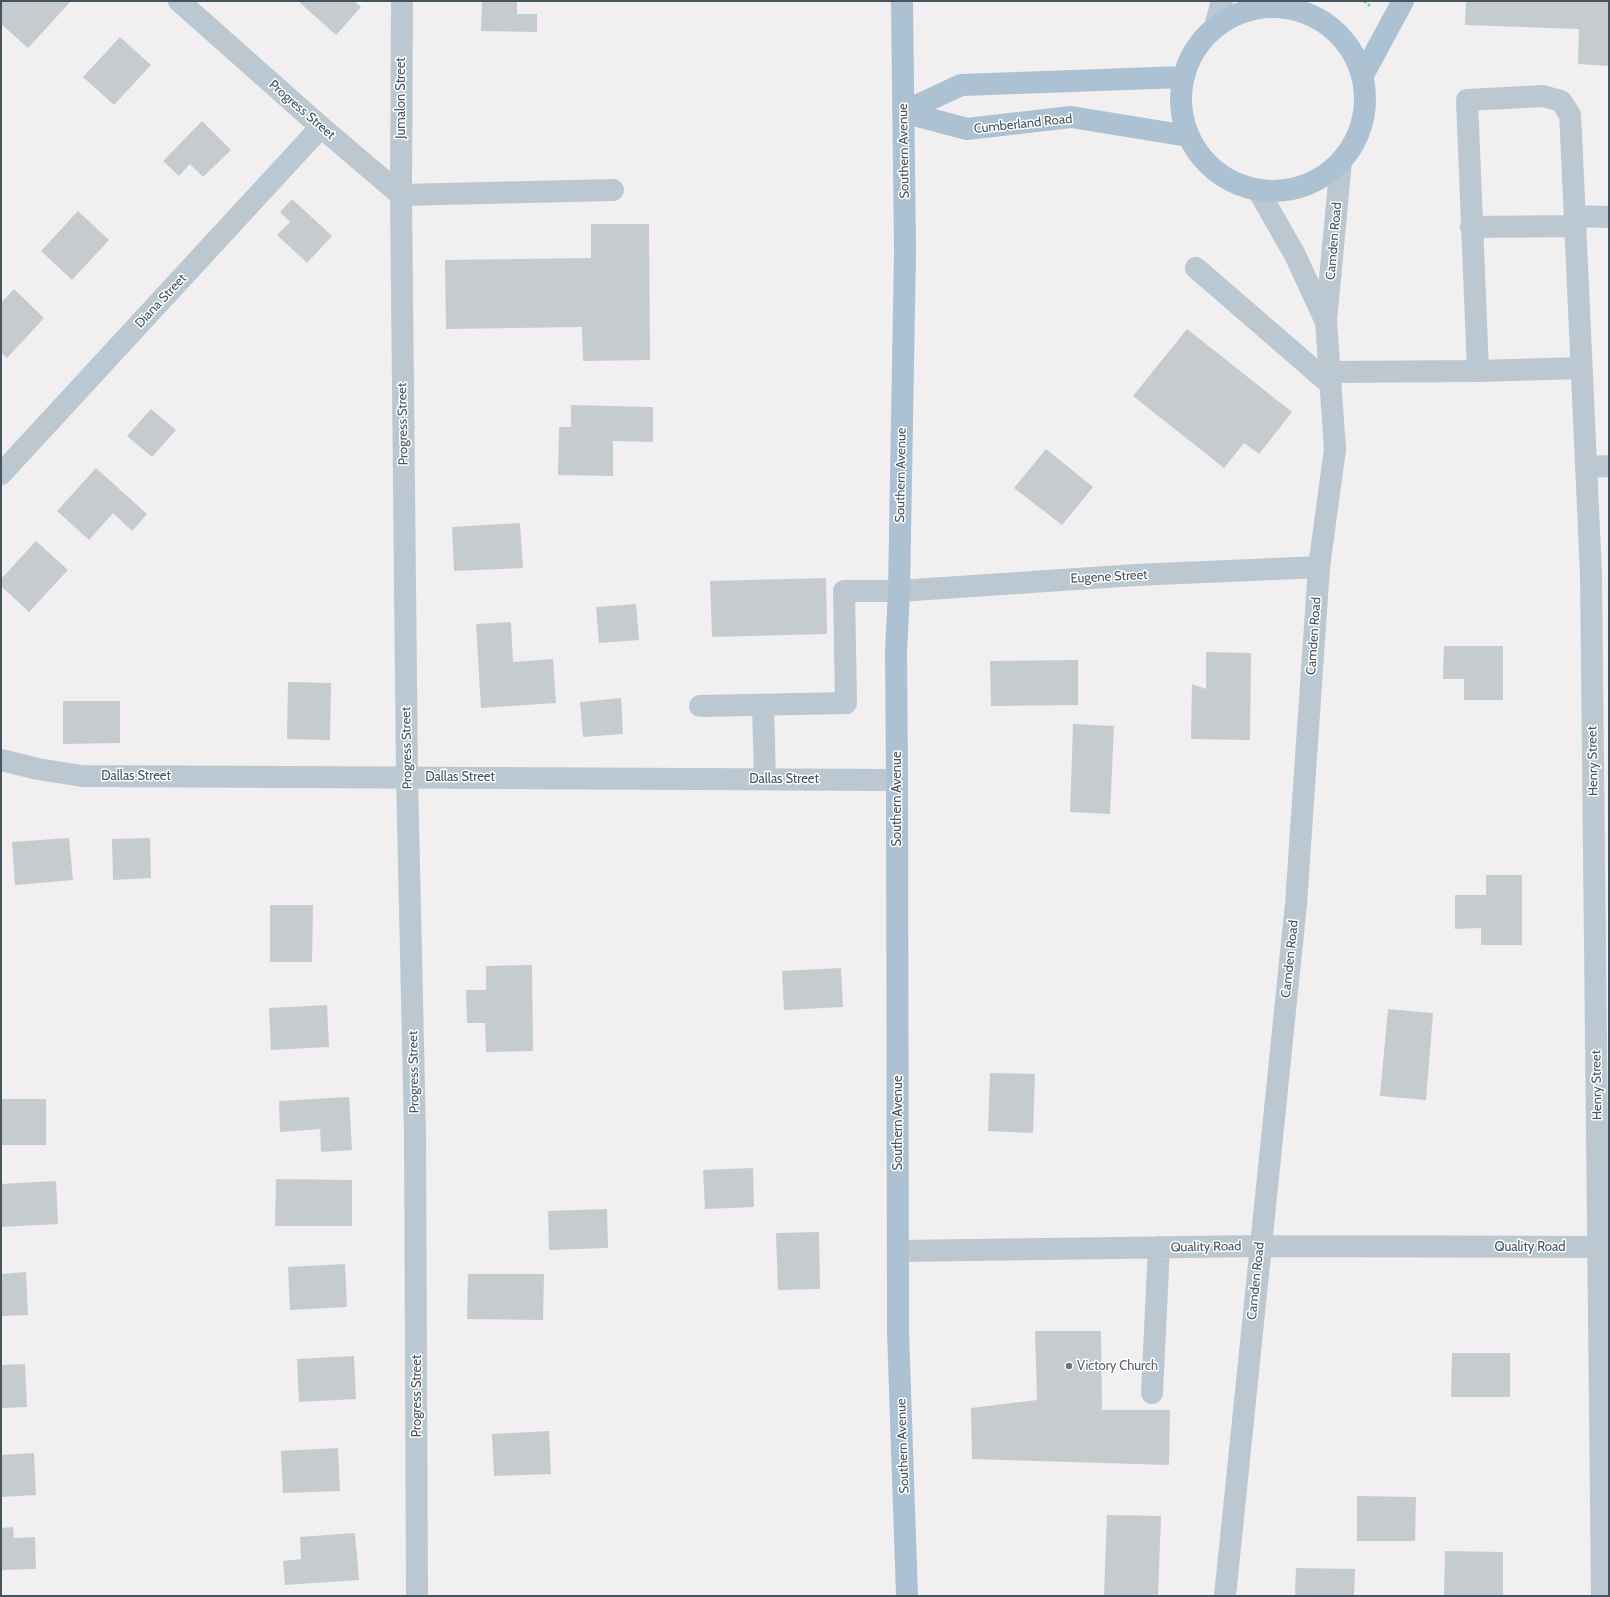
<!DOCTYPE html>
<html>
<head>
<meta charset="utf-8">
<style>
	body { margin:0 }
	#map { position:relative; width:1610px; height:1597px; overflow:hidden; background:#f2eff0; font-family:Cabin,sans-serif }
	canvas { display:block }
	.frame { position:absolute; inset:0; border:2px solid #455560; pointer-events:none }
</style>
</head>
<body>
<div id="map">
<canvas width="1610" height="1597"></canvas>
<div class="frame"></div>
</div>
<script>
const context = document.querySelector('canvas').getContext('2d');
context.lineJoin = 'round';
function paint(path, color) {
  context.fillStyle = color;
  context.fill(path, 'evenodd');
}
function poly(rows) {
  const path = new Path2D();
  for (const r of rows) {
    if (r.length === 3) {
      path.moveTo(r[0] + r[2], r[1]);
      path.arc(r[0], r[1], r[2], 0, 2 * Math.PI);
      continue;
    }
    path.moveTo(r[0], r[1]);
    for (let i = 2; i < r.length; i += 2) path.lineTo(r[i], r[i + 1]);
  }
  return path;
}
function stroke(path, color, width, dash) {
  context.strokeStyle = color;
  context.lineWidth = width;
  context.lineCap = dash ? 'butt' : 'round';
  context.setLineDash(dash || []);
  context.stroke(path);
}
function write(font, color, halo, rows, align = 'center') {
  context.font = font + ' Cabin,sans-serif';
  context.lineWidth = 3;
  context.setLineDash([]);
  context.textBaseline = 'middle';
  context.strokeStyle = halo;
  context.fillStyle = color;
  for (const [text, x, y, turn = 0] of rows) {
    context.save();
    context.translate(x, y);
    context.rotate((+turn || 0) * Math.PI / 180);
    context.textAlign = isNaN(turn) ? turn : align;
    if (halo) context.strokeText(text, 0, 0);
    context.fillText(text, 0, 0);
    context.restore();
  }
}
paint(poly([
	[1,1,71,1,28,48,1,24],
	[298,1,354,1,361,7,336,35],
	[482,1,517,1,517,14,537,14,537,32,481,31],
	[1466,1,1609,1,1609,66,1578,64,1579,29,1465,25],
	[120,37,151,65,114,105,83,77],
	[202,121,231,150,203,177,190,164,179,176,163,161],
	[292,199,332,236,307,263,277,235,290,222,280,212],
	[78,211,109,240,72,280,41,251],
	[591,224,649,224,650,360,583,361,582,327,446,329,445,260,591,258],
	[14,289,44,318,7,358,1,352,1,303],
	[1187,329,1292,412,1259,454,1244,443,1224,468,1133,396],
	[571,405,653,407,653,442,613,441,613,476,558,475,559,427,571,427],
	[151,409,176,430,152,457,127,436],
	[1046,449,1093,487,1062,525,1014,488],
	[96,468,147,514,132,531,113,513,89,540,57,511],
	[520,523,523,568,454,571,452,527],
	[36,541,68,570,29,612,1,586,1,579],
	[826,578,827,634,712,637,710,581],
	[636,604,639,640,599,643,596,607],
	[511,622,513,662,553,659,556,703,481,708,476,624],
	[1444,646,1503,646,1503,700,1464,700,1464,679,1443,679],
	[1206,652,1251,653,1250,740,1191,739,1192,684,1206,689],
	[1078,660,1078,705,991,706,990,661],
	[288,682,331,683,330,740,287,739],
	[621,698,623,734,583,737,580,702],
	[63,701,120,701,120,743,63,744],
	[1073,724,1114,726,1110,814,1070,812],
	[69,838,73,880,15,885,12,842],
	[150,838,151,878,113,880,112,839],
	[1486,875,1522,875,1522,945,1481,945,1481,928,1455,929,1455,895,1486,895],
	[270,905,313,905,312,962,270,962],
	[532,965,533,1051,486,1052,485,1023,467,1023,466,990,486,990,486,966],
	[841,968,843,1007,784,1010,782,971],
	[327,1005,329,1047,271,1050,269,1008],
	[1388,1009,1433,1013,1426,1100,1380,1096],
	[990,1073,1035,1074,1033,1133,988,1131],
	[349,1097,352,1150,321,1152,320,1129,280,1132,279,1101],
	[1,1099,46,1099,46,1145,1,1145],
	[753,1168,754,1207,705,1209,703,1170],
	[276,1179,352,1180,352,1226,275,1226],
	[56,1181,58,1224,1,1227,1,1184],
	[607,1209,608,1248,549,1250,548,1211],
	[819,1232,820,1289,778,1290,776,1233],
	[345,1264,347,1307,290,1310,288,1267],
	[26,1272,28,1315,1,1316,1,1274],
	[468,1274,544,1274,543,1320,467,1319],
	[1035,1331,1101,1331,1102,1410,1170,1410,1169,1465,972,1459,971,1408,1037,1400],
	[1452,1353,1510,1353,1510,1397,1451,1397],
	[354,1356,356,1399,299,1402,297,1359],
	[25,1364,27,1407,1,1408,1,1365],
	[549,1431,551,1474,494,1476,492,1434],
	[338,1448,340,1491,283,1493,281,1451],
	[34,1453,36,1495,1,1497,1,1455],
	[1357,1496,1416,1497,1415,1541,1357,1541],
	[1107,1515,1161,1516,1158,1596,1104,1596],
	[13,1527,14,1538,35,1537,36,1569,1,1570,1,1528],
	[355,1533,359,1580,285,1585,283,1561,301,1559,300,1537],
	[1445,1551,1503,1552,1503,1596,1444,1595],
	[1296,1568,1355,1569,1354,1596,1295,1596]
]), '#c6cbd0');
stroke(poly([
	[1364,1,1370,6]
]), '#6dd79d', 2.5, [3, 2]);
stroke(poly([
	[179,1,321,127,401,195,407,776,415,1133,417,1596],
	[402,1,401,195,613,190],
	[1281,1,1284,8],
	[1215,26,1222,1],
	[1258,190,1295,255,1325,320],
	[1575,216,1609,217],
	[1471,227,1575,226],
	[1196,268,1330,384],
	[1581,368,1478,371,1467,100,1543,96,1561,101,1570,115,1571,133,1591,574,1602,1596],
	[1330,372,1478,371],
	[1586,467,1609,466],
	[1,474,321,127],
	[763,705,765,779],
	[700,706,846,703,844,591,899,591,1136,575,1319,567],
	[1,760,38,769,82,776,897,780],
	[898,1251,1260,1246,1609,1247],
	[1152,1393,1159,1247],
	[1225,1596,1296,904,1319,567,1335,449,1326,321,1341,161]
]), '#bcc8d1', 22);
stroke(poly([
	[902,1,905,251,899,591,896,650,897,780,898,1331,907,1596],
	[1273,99,92],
	[1363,75,1403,1],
	[903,112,967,129,1071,117,1188,136],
	[903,112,961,85,1183,77]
]), '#acc1d2', 22);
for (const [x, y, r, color] of [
	[1069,1366,4,"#6b7280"]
]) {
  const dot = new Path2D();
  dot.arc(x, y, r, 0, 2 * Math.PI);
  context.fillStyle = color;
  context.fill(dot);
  stroke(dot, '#fff', 1.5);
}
write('13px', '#455560', '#fff', [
	["Jumalon Street",401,98,-90],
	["Progress Street",302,110,41],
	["Cumberland Road",1023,124,-6],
	["Southern Avenue",904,151,-91],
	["Camden Road",1334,241,-85],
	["Diana Street",161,301,-47],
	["Progress Street",403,424,-91],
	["Southern Avenue",901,475,-89],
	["Eugene Street",1109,577,-3],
	["Camden Road",1314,636,-86],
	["Progress Street",407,748,-91],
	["Henry Street",1593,761,-91],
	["Dallas Street",136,776],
	["Dallas Street",460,777],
	["Dallas Street",784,779],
	["Southern Avenue",897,799,-90],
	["Camden Road",1290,959,-84],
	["Progress Street",414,1072,-91],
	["Henry Street",1597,1085,-91],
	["Southern Avenue",898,1123,-90],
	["Quality Road",1206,1247,-1],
	["Quality Road",1530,1247],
	["Camden Road",1256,1281,-84],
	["Progress Street",417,1396,-90],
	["Southern Avenue",903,1446,-92]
]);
write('13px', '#5b616d', '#fff', [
	["Victory Church",1077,1366]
], 'left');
</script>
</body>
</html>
